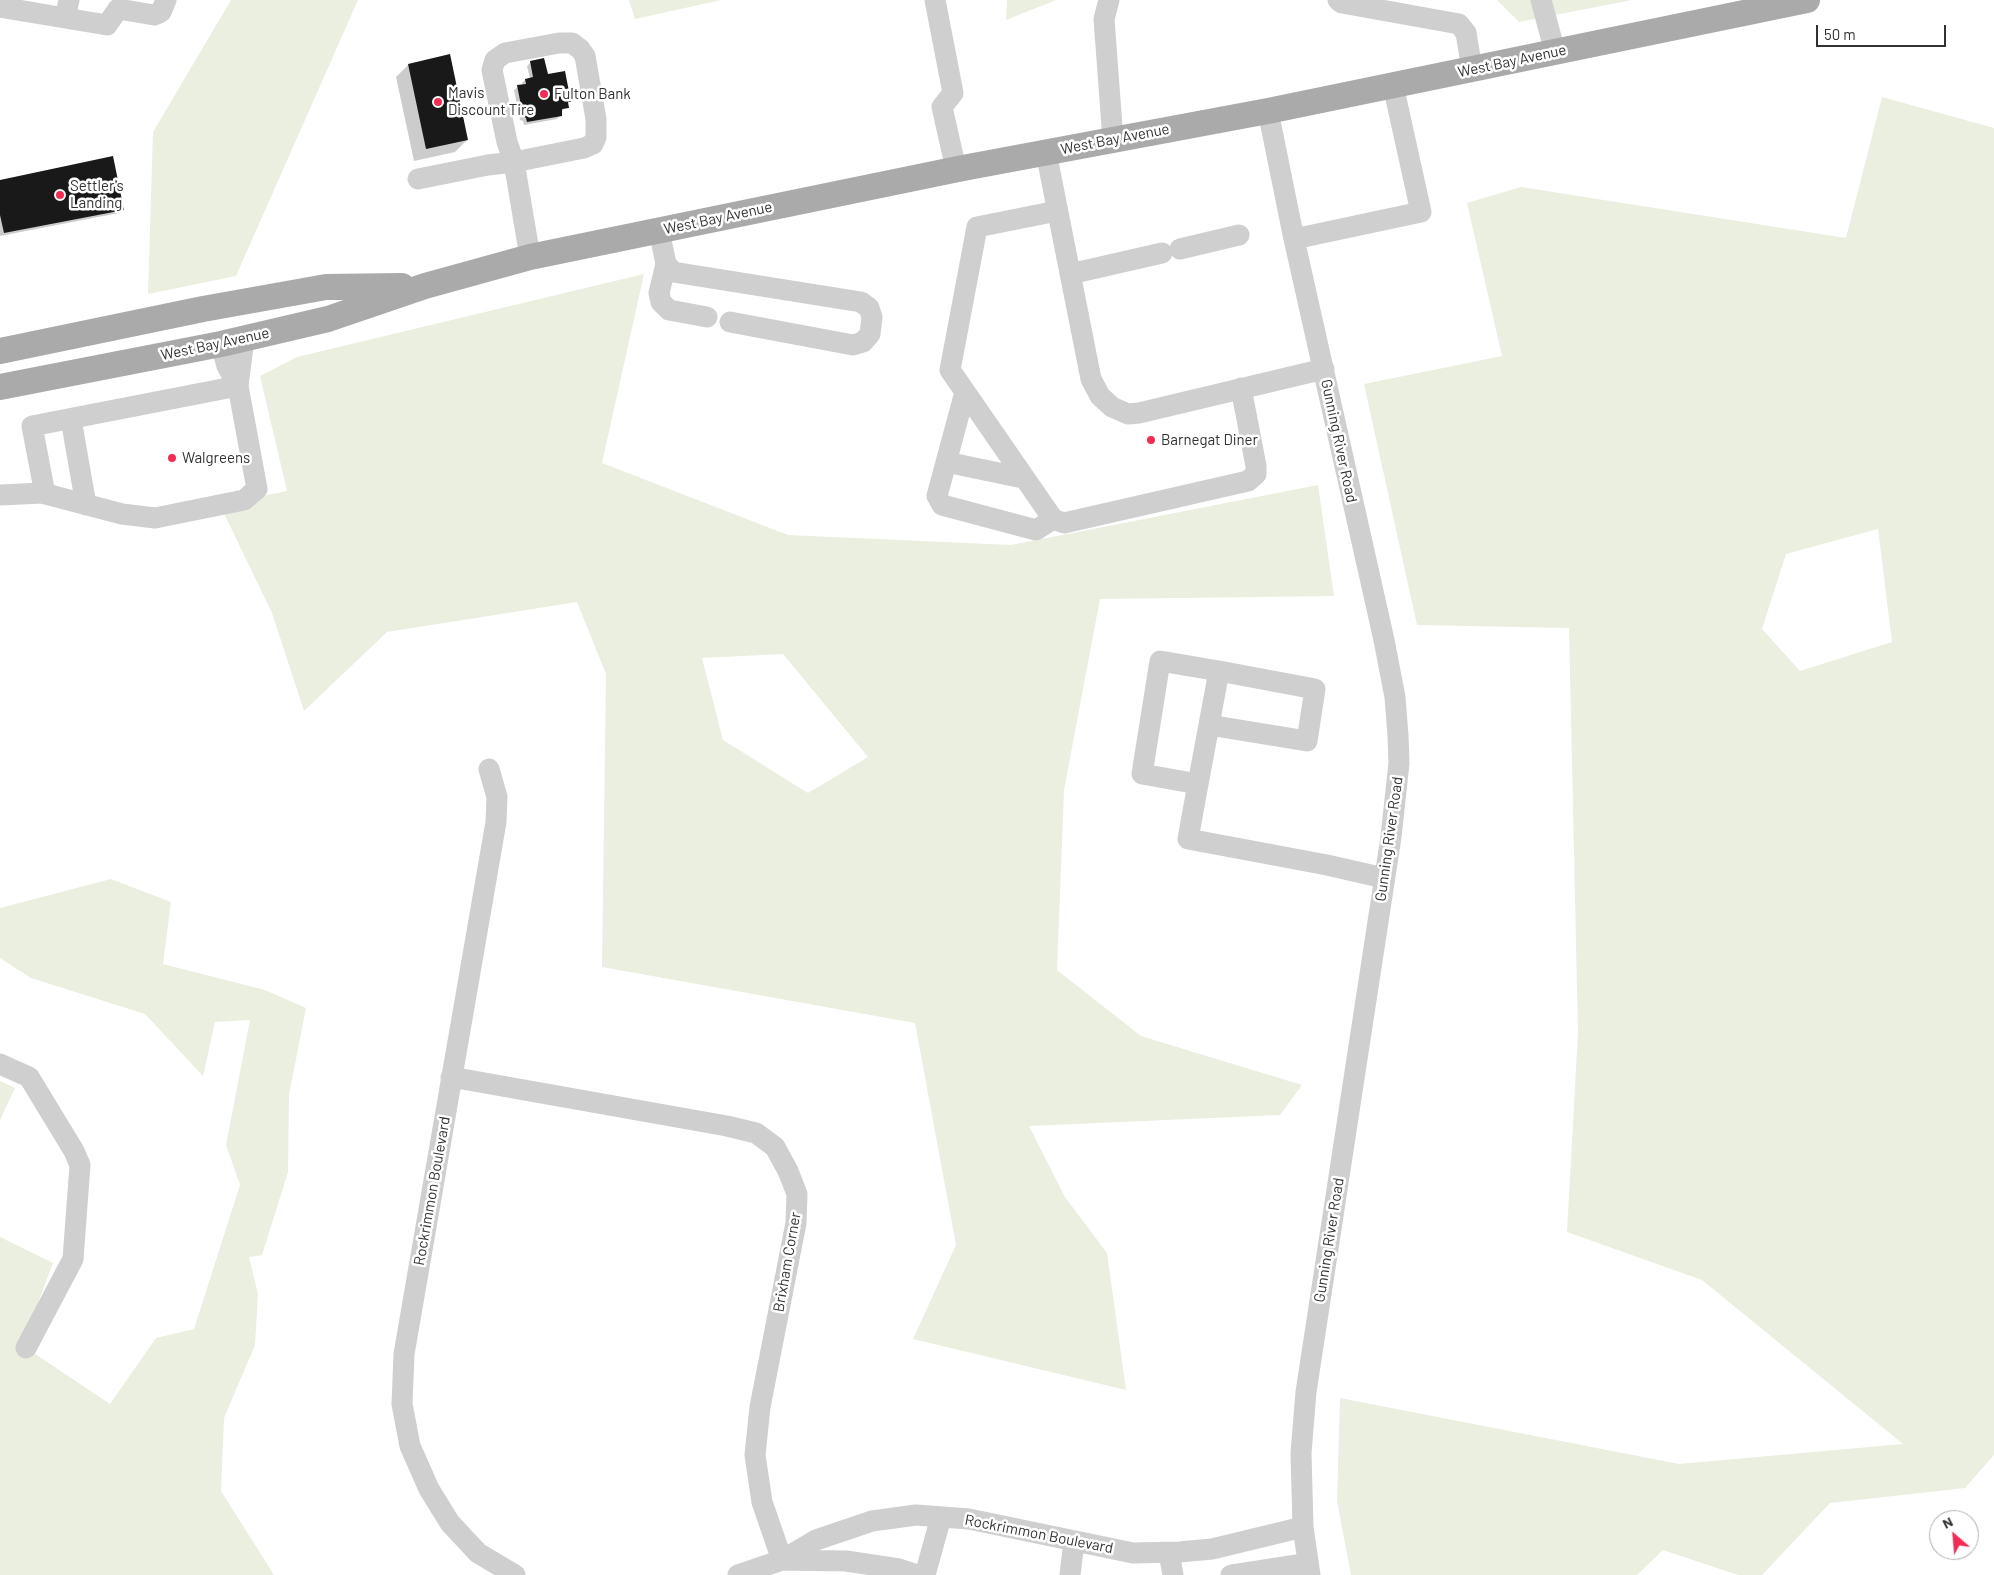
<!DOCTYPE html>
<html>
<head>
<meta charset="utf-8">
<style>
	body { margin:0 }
	#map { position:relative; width:1994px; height:1575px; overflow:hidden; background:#fff; font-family:Barlow,sans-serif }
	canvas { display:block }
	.north { position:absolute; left:1929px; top:1510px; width:50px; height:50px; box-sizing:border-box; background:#fff; border:1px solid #adadad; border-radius:50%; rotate:333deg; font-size:14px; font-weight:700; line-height:20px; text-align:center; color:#323232 }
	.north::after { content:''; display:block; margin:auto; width:18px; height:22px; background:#f12d55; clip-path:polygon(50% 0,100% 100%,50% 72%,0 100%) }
	.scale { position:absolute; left:1816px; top:25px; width:130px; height:22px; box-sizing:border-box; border:2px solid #323232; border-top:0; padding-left:6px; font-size:15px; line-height:18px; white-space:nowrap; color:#323232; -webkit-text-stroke:4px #fff; paint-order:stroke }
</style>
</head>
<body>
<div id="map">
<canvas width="1994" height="1575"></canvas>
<div class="north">N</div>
<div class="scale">50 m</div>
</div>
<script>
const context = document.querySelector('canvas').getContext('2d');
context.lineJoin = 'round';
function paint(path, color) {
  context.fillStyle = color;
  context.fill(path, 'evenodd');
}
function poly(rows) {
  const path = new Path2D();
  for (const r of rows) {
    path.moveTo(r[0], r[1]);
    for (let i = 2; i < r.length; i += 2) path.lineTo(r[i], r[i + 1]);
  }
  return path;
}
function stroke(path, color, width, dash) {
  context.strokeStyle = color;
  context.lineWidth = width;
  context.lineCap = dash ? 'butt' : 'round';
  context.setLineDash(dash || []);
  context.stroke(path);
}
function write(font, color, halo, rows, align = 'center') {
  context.font = font + ' Barlow,sans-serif';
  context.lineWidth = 5;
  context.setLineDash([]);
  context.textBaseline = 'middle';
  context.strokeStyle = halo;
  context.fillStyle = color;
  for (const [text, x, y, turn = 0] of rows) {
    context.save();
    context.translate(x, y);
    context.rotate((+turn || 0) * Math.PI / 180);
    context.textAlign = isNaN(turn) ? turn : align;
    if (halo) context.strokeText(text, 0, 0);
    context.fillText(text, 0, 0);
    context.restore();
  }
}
paint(poly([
	[231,0,358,0,236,276,148,294,153,132],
	[629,0,721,0,635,19],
	[1007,0,1056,0,1006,20],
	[1497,0,1632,0,1519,22],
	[1882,97,1994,128,1994,1455,1965,1488,1830,1503,1762,1575,1738,1575,1663,1550,1637,1575,1351,1575,1337,1501,1340,1398,1679,1464,1903,1444,1702,1280,1567,1232,1578,1033,1569,628,1417,625,1364,384,1502,356,1467,203,1521,187,1846,238],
	[1878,529,1892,642,1800,671,1762,629,1786,554],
	[644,274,602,463,788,535,1011,545,1318,485,1334,596,1100,599,1064,790,1057,970,1141,1036,1302,1085,1280,1115,1029,1126,1065,1197,1107,1253,1126,1390,913,1339,956,1245,915,1023,602,967,606,674,577,602,387,632,304,711,272,613,220,505,287,491,260,376,297,357],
	[783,654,868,757,808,793,723,740,702,658],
	[111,879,171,902,163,964,265,990,306,1008,289,1095,288,1172,262,1255,249,1257,258,1294,255,1345,224,1418,221,1491,274,1575,0,1575,0,1237,53,1263,22,1345,110,1404,156,1338,194,1329,240,1185,226,1145,250,1020,215,1022,203,1076,145,1014,31,978,0,958,0,908],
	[0,1081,15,1088,0,1120]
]), '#eaefe0');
paint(poly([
	[531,62,547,76,570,101,567,104,567,107,561,112,561,115,557,119,524,125,523,121,520,120,514,90,518,87,522,86,522,83,525,80,530,79,527,66],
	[408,65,467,140,455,152,414,161,396,77],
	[0,181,122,209,119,213,0,236]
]), '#0003');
paint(poly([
	[450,54,468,140,426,149,408,64],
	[544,58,548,74,565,71,571,102,568,102,569,108,562,109,562,116,527,122,526,118,523,116,517,85,526,84,525,79,533,77,530,61],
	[113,156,124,210,4,233,0,215,0,180]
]), '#191919');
stroke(poly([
	[935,0,953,93,942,107,956,169],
	[1109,0,1104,19,1113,140],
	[1338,0,1342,3,1459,24,1466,33,1472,69],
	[1541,0,1555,52],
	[0,7,65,18,69,0],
	[65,18,107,25,118,9,154,15,161,12,166,0],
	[1268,111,1294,239,1384,640,1395,697,1398,736,1399,763,1391,837,1306,1392,1301,1453,1303,1527,1310,1575],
	[1046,152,1091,379,1100,396,1112,407,1128,414,1139,413,1324,369],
	[418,179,488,165,514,162,507,142,492,70,495,60,505,53,559,43,572,43,580,49,585,56,596,119,596,137,593,144,584,148,514,162,530,257],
	[1057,211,977,227,950,370,1053,519,1064,523,1248,481,1256,474,1256,466,1241,388],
	[659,230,666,264,673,272,861,302,869,308,872,317,870,334,863,342,853,345,730,322],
	[1294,239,1421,212,1393,85],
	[1180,249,1239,235],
	[666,264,659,293,661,302,669,310,707,317],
	[1070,274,1162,253],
	[238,386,244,339],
	[965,392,937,496,942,505,1036,530,1053,519],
	[71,419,86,505],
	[946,462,1018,477,1022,475],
	[45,494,32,426,238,386],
	[0,495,42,493,122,514,155,518,244,500,257,489,238,386,227,366,221,344],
	[1209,725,1307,741,1315,689,1219,671,1198,784,1188,839,1327,865,1384,878],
	[489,769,497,797,496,822,404,1354,402,1404,410,1446,429,1489,450,1523,478,1553,515,1575],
	[1198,784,1142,774,1160,661,1219,671],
	[0,1064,29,1077,74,1151,80,1165,73,1259,26,1348],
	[451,1077,727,1126,756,1133,775,1147,788,1171,797,1194,796,1223,760,1407,755,1455,762,1502,782,1560],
	[1169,1553,1173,1575],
	[782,1560,846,1561,899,1569,917,1575],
	[738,1575,782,1560,816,1540,872,1521,916,1515,969,1519,1133,1553,1179,1552,1212,1549,1303,1527],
	[925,1575,941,1517],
	[1070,1575,1074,1541],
	[1231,1575,1308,1563]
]), '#cfcfcf', 21);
stroke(poly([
	[0,351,203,309,326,287,402,286],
	[0,387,221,344,328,319,425,286,530,257,963,168,1268,111,1807,0]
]), '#aaa', 26);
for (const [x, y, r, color] of [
	[544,94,5,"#f12d55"],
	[438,102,5,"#f12d55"],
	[60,195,5,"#f12d55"],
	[1151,440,5,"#f12d55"],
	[172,458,5,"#f12d55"]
]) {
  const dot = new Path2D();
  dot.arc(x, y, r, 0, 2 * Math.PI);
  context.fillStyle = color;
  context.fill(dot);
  stroke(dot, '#fff', 2);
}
write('15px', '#323232', '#fff', [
	["West Bay Avenue",1512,61,-12],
	["West Bay Avenue",1115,139,-11],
	["West Bay Avenue",718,218,-12],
	["West Bay Avenue",215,344,-12],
	["Gunning River Road",1339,441,78],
	["Gunning River Road",1389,839,-82],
	["Rockrimmon Boulevard",432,1191,-80],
	["Gunning River Road",1329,1240,-81],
	["Brixham Corner",787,1262,-80],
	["Rockrimmon Boulevard",1039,1534,11]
]);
write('15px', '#323232', '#fff', [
	["Mavis",448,93],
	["Discount Tire",448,110],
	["Fulton Bank",554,94],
	["Settler's",70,186],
	["Landing",70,203],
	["Barnegat Diner",1161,440],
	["Walgreens",182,458]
], 'left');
</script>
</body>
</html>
